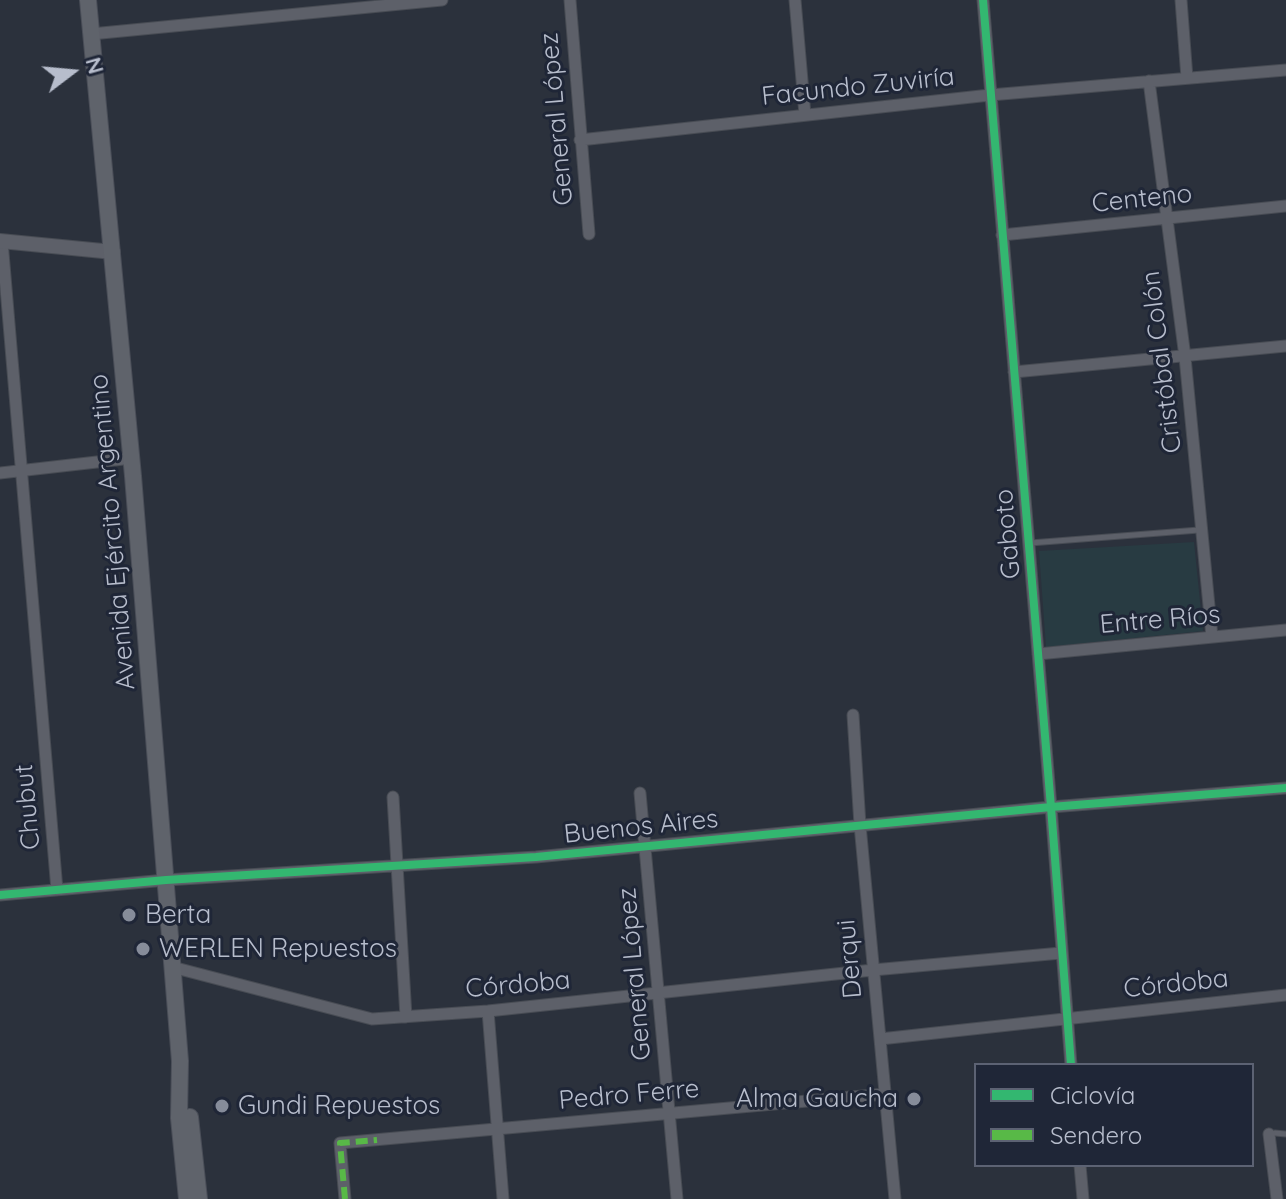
<!DOCTYPE html>
<html>
<head>
<meta charset="utf-8">
<style>
	body { margin:0 }
	#map { position:relative; width:1286px; height:1199px; overflow:hidden; background:#2b313c; font-family:Quicksand,sans-serif }
	canvas { display:block }
	.legend { position:absolute; left:974px; top:1063px; width:280px; height:104px; box-sizing:border-box; background:#1f2637; border:2px solid #5c6273; margin:0; padding:10px 14px; list-style:none; font-size:24px; color:#b7bdcc }
	.legend li { display:flex; align-items:center; gap:16px; height:40px }
	.legend b { width:40px; border:2px solid #5c6273 }
	.north { position:absolute; left:32px; top:32px; width:80px; height:80px; -webkit-text-stroke:6px #1f2637; paint-order:stroke; rotate:74deg; font-size:22px; font-weight:700; line-height:32px; text-align:center; color:#b7bdcc }
	.north::after { content:''; display:block; margin:auto; width:28px; height:36px; background:#b7bdcc; clip-path:polygon(50% 0,100% 100%,50% 72%,0 100%) }
</style>
</head>
<body>
<div id="map">
<canvas width="1286" height="1199"></canvas>
<ul class="legend">
<li><b style="height:10px;background:#33b770"></b>Ciclovía</li>
<li><b style="height:10px;background:#58b947"></b>Sendero</li>
</ul>
<div class="north">N</div>
</div>
<script>
const context = document.querySelector('canvas').getContext('2d');
context.lineJoin = 'round';
function paint(path, color) {
  context.fillStyle = color;
  context.fill(path, 'evenodd');
}
function poly(rows) {
  const path = new Path2D();
  for (const r of rows) {
    path.moveTo(r[0], r[1]);
    for (let i = 2; i < r.length; i += 2) path.lineTo(r[i], r[i + 1]);
  }
  return path;
}
function stroke(path, color, width, dash) {
  context.strokeStyle = color;
  context.lineWidth = width;
  context.lineCap = dash ? 'butt' : 'round';
  context.setLineDash(dash || []);
  context.stroke(path);
}
function write(font, color, halo, rows, align = 'center') {
  context.font = font + ' Quicksand,sans-serif';
  context.lineWidth = 6;
  context.setLineDash([]);
  context.textBaseline = 'middle';
  context.strokeStyle = halo;
  context.fillStyle = color;
  for (const [text, x, y, turn = 0] of rows) {
    context.save();
    context.translate(x, y);
    context.rotate((+turn || 0) * Math.PI / 180);
    context.textAlign = isNaN(turn) ? turn : align;
    if (halo) context.strokeText(text, 0, 0);
    context.fillText(text, 0, 0);
    context.restore();
  }
}
paint(poly([
	[1194,542,1203,631,1046,647,1039,551]
]), '#283b42');
const service = poly([
	[1030,543,1199,530],
	[1275,1133,1286,1134]
]);
const minor = poly([
	[570,0,589,234],
	[795,0,805,115],
	[983,0,1051,807,1071,1065],
	[1181,0,1187,78],
	[91,34,442,0],
	[1149,81,1185,357,1212,637],
	[580,140,990,95,1286,70],
	[1002,235,1286,206],
	[2,241,57,890],
	[1014,372,1286,346],
	[0,473,132,458],
	[1038,654,1286,630],
	[853,715,860,825,895,1199],
	[640,793,677,1199],
	[393,797,406,1017],
	[0,895,166,880,536,857,1051,807,1286,788],
	[172,967,372,1019,488,1011,873,970,1061,953],
	[488,1011,503,1199],
	[880,1039,1286,995],
	[1269,1134,1277,1199],
	[1080,1165,1083,1199],
	[345,1199,340,1143,885,1094]
]);
const tertiary = poly([
	[0,241,113,252]
]);
const primary = poly([
	[88,0,133,476,180,1061,179,1118,187,1199],
	[190,1117,199,1199]
]);
stroke(service, '#484c54', 7);
stroke(minor, '#484c54', 13);
stroke(tertiary, '#484c54', 16);
stroke(primary, '#4a4e58', 18);
stroke(service, '#5d6069', 5);
stroke(minor, '#5d6069', 11);
stroke(tertiary, '#5d6069', 14);
stroke(primary, '#5f636b', 16);
stroke(poly([
	[345,1199,340,1143,377,1140]
]), '#58b947', 6, [12, 6]);
stroke(poly([
	[983,0,1051,807,1071,1065],
	[0,895,166,880,536,857,1051,807,1286,788]
]), '#33b770', 8);
for (const [x, y, r, color] of [
	[129,915,8,"#868c9a"],
	[143,949,8,"#868c9a"],
	[914,1099,8,"#868c9a"],
	[222,1106,8,"#868c9a"]
]) {
  const dot = new Path2D();
  dot.arc(x, y, r, 0, 2 * Math.PI);
  context.fillStyle = color;
  context.fill(dot);
  stroke(dot, '#1f2637', 3);
}
write('26px', '#b7bdcc', '#1f2637', [
	["Facundo Zuviría",858,87,-6],
	["General López",557,119,-95],
	["Centeno",1142,199,-6],
	["Cristóbal Colón",1162,362,-97],
	["Avenida Ejército Argentino",113,532,-95],
	["Gaboto",1008,534,-95],
	["Entre Ríos",1160,620,-5],
	["Chubut",28,807,-95],
	["Buenos Aires",641,827,-6],
	["Derqui",850,959,-95],
	["General López",635,974,-95],
	["Córdoba",1176,984,-6],
	["Córdoba",518,985,-5],
	["Pedro Ferre",629,1095,-5]
]);
write('26px', '#b7bdcc', '#1f2637', [
	["Berta",145,915],
	["WERLEN Repuestos",159,949],
	["Alma Gaucha",898,1099,"right"],
	["Gundi Repuestos",238,1106]
], 'left');
</script>
</body>
</html>
